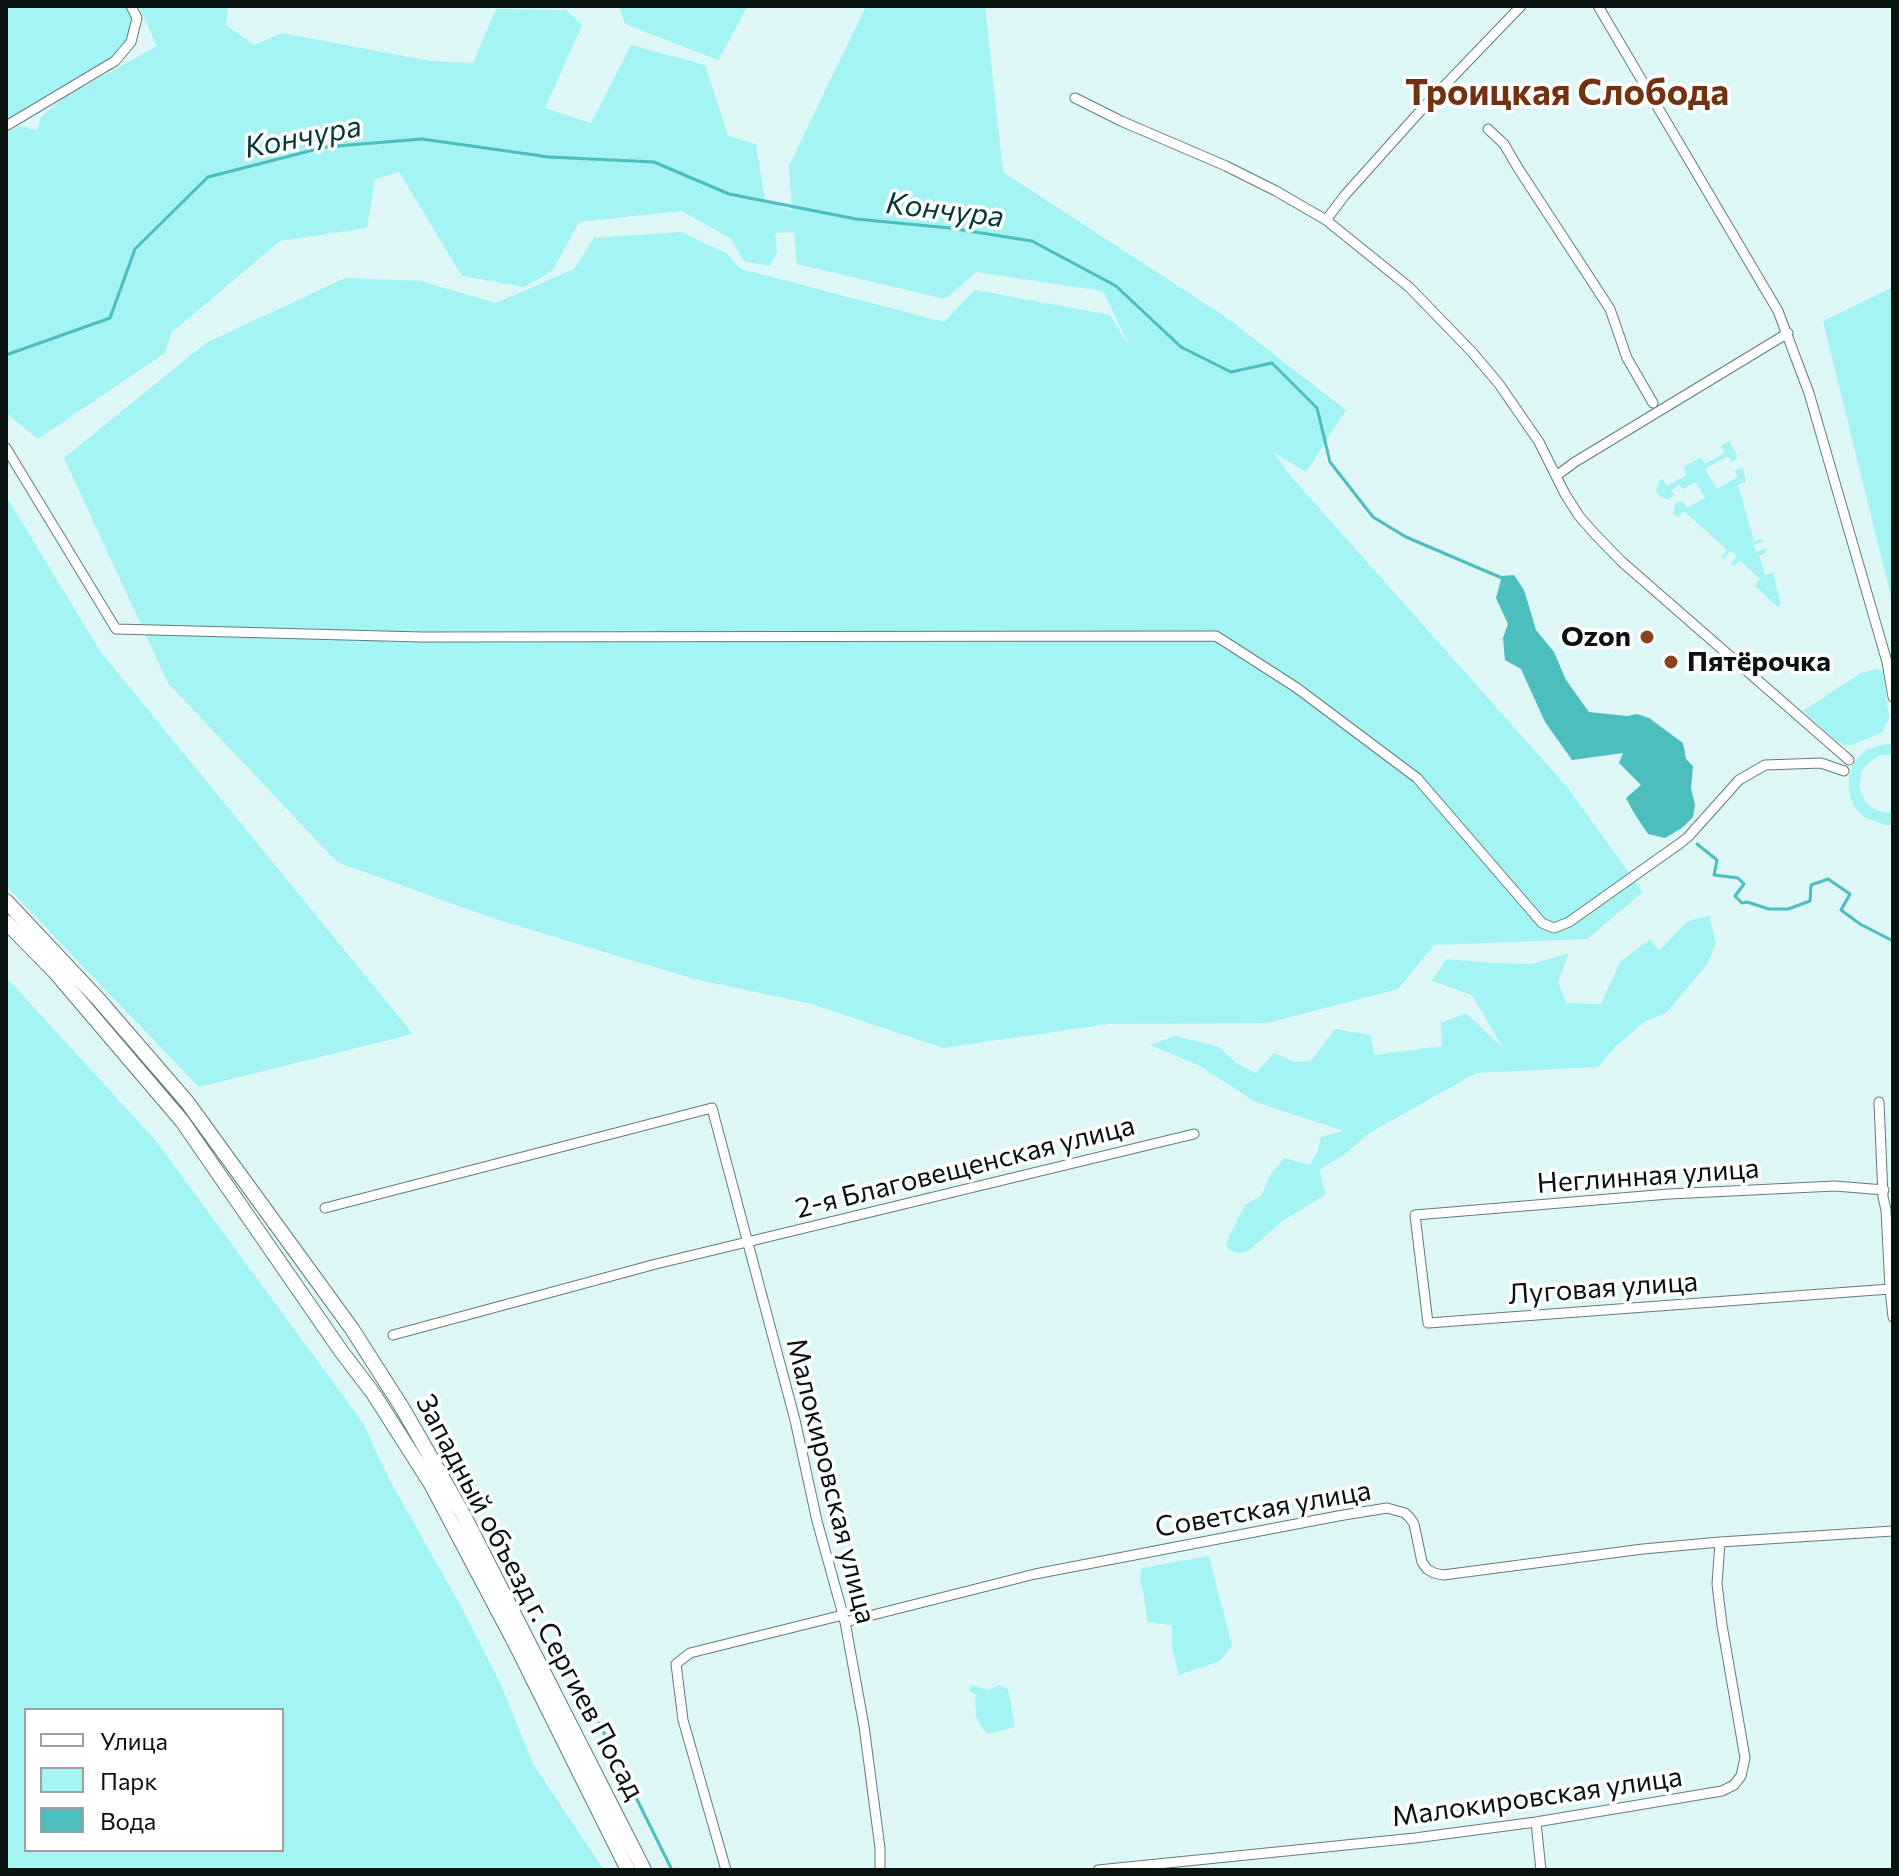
<!DOCTYPE html>
<html>
<head>
<meta charset="utf-8">
<style>
	body { margin:0 }
	#map { position:relative; width:1899px; height:1876px; overflow:hidden; background:#dcf7f6; font-family:Commissioner,sans-serif }
	canvas { display:block }
	.frame { position:absolute; inset:0; border:8px solid #081211; pointer-events:none }
	.legend { position:absolute; left:24px; top:1708px; width:260px; height:144px; box-sizing:border-box; background:#fff; border:2px solid #9ca0a0; margin:0; padding:10px 14px; list-style:none; font-size:24px; color:#081211 }
	.legend li { display:flex; align-items:center; gap:16px; height:40px }
	.legend b { width:40px; border:2px solid #9ca0a0 }
</style>
</head>
<body>
<div id="map">
<canvas width="1899" height="1876"></canvas>
<div class="frame"></div>
<ul class="legend">
<li><b style="height:10px;background:#fff"></b>Улица</li>
<li><b style="height:22px;background:#a3f4f2"></b>Парк</li>
<li><b style="height:22px;background:#4bbebd"></b>Вода</li>
</ul>
</div>
<script>
const context = document.querySelector('canvas').getContext('2d');
context.lineJoin = 'round';
function paint(path, color) {
  context.fillStyle = color;
  context.fill(path, 'evenodd');
}
function poly(rows) {
  const path = new Path2D();
  for (const r of rows) {
    path.moveTo(r[0], r[1]);
    for (let i = 2; i < r.length; i += 2) path.lineTo(r[i], r[i + 1]);
  }
  return path;
}
function stroke(path, color, width, dash) {
  context.strokeStyle = color;
  context.lineWidth = width;
  context.lineCap = dash ? 'butt' : 'round';
  context.setLineDash(dash || []);
  context.stroke(path);
}
function write(font, color, halo, rows, align = 'center') {
  context.font = font + ' Commissioner,sans-serif';
  context.lineWidth = 7;
  context.setLineDash([]);
  context.textBaseline = 'middle';
  context.strokeStyle = halo;
  context.fillStyle = color;
  for (const [text, x, y, turn = 0] of rows) {
    context.save();
    context.translate(x, y);
    context.rotate((+turn || 0) * Math.PI / 180);
    context.textAlign = isNaN(turn) ? turn : align;
    if (halo) context.strokeText(text, 0, 0);
    context.fillText(text, 0, 0);
    context.restore();
  }
}
paint(poly([
	[6,6,131,6,137,18,131,42,115,61,6,126],
	[139,6,228,6,226,25,254,45,282,33,430,61,473,63,496,9,566,10,582,25,545,108,591,123,631,45,705,65,728,136,756,144,765,200,792,211,789,166,866,6,985,6,1003,172,1227,318,1346,410,1306,472,1273,452,1288,473,1567,787,1643,892,1587,939,1434,945,1398,989,1267,1023,1108,1024,943,1048,812,1004,694,979,492,918,337,862,168,683,64,458,206,343,345,278,420,281,496,303,574,269,594,238,681,232,727,254,741,269,944,322,975,290,1110,315,1131,349,1103,291,976,272,945,299,797,264,794,232,775,233,777,253,770,266,743,261,732,239,681,211,579,222,552,271,524,287,462,276,399,172,375,179,367,228,280,241,171,333,165,353,38,439,6,413,6,134,19,126,37,130,41,117,65,97,157,46],
	[619,6,748,6,718,60,625,24],
	[1893,287,1893,605,1823,321],
	[1729,441,1737,455,1736,459,1732,462,1728,456,1705,469,1717,489,1738,477,1735,471,1740,468,1743,469,1746,482,1738,485,1754,541,1762,539,1763,542,1753,545,1756,552,1765,549,1766,553,1759,556,1765,575,1773,573,1781,605,1778,607,1755,586,1760,579,1740,560,1734,566,1731,564,1737,556,1730,551,1724,559,1722,557,1727,550,1684,511,1678,517,1674,514,1674,506,1678,502,1682,501,1687,508,1705,498,1696,482,1683,489,1679,485,1671,490,1674,495,1668,499,1660,497,1656,491,1659,481,1663,479,1667,486,1687,475,1684,467,1701,457,1705,464,1725,453,1721,446],
	[6,496,100,651,413,1034,199,1087,6,886],
	[1878,669,1883,672,1889,718,1882,732,1852,745,1845,745,1838,742,1803,711,1861,673],
	[1888,744,1893,744,1893,755,1880,755,1867,764,1862,771,1859,787,1865,801,1871,807,1878,811,1893,813,1893,825,1885,825,1864,817,1856,809,1851,799,1849,789,1849,777,1852,767,1858,758,1867,750,1877,746],
	[1709,916,1716,942,1708,963,1666,1013,1645,1021,1613,1049,1598,1067,1476,1073,1369,1133,1343,1156,1320,1169,1322,1183,1326,1194,1281,1222,1247,1252,1237,1253,1229,1250,1226,1243,1245,1205,1261,1196,1271,1174,1284,1158,1310,1165,1318,1151,1321,1137,1344,1131,1256,1102,1198,1065,1150,1045,1175,1036,1219,1047,1236,1063,1256,1073,1274,1053,1295,1062,1311,1061,1335,1029,1370,1035,1375,1055,1442,1046,1441,1023,1466,1013,1503,1048,1472,995,1432,981,1446,959,1493,963,1532,964,1569,953,1558,981,1566,1003,1601,1004,1620,962,1650,939,1659,951,1688,921],
	[6,977,156,1141,363,1423,390,1481,463,1610,500,1683,533,1764,604,1870,6,1870],
	[26,1710,282,1710,282,1850,26,1850],
	[1209,1556,1232,1646,1220,1661,1179,1675,1172,1648,1172,1625,1147,1622,1144,1595,1140,1579,1142,1568],
	[972,1685,988,1690,999,1685,1008,1689,1015,1727,988,1734,981,1726,976,1716,975,1700,976,1694,969,1691]
]), '#a3f4f2');
paint(poly([
	[1514,575,1524,590,1536,630,1554,652,1566,680,1589,712,1627,716,1637,714,1649,718,1683,743,1686,759,1693,766,1691,788,1695,805,1693,817,1682,828,1665,838,1648,834,1634,813,1626,798,1641,785,1619,763,1623,753,1572,760,1545,722,1521,669,1505,660,1503,638,1508,624,1496,598,1502,576]
]), '#4bbebd');
stroke(poly([
	[6,355,110,318,135,249,208,177,325,147,422,139,549,157,654,162,729,194,856,219,950,228,1032,241,1116,286,1181,347,1231,372,1272,363,1317,408,1330,462,1373,517,1406,537,1502,578],
	[1697,844,1717,860,1714,875,1738,878,1744,884,1735,896,1742,903,1747,902,1769,909,1788,909,1810,901,1811,885,1828,879,1850,894,1841,910,1860,924,1893,941],
	[599,1723,672,1870]
]), '#4bbebd', 3);
const street = poly([
	[1598,6,1778,311,1809,393,1887,662,1893,697],
	[1075,98,1121,121,1226,166,1276,191,1326,220,1409,287,1472,352,1499,384,1539,442,1565,494,1579,516,1593,532,1621,561,1849,760],
	[6,126,115,61,131,42,137,18,131,6],
	[1488,129,1504,144,1518,168,1610,309,1627,358,1653,403],
	[1326,220,1345,195,1423,108,1521,6],
	[6,448,116,629,422,637,1216,636,1297,688,1417,778,1542,923,1554,928,1569,922,1679,844,1688,837,1739,780,1765,765,1821,763,1844,771],
	[1556,476,1575,462,1788,333],
	[1879,1102,1883,1197,1886,1210,1890,1289,1893,1317],
	[1884,1190,1835,1186,1669,1194,1415,1215,1428,1323,1890,1289],
	[325,1208,712,1108,795,1420,817,1521,845,1622,864,1726,880,1848,880,1870],
	[393,1335,656,1264,1194,1134],
	[845,1622,1035,1574,1338,1516,1387,1508,1405,1513,1410,1518,1414,1524,1422,1562,1427,1569,1434,1573,1443,1575,1643,1549,1720,1542,1893,1531],
	[1536,1822,1541,1870],
	[726,1870,683,1720,676,1664,690,1653,843,1615],
	[1098,1870,1415,1838,1536,1822,1722,1791,1734,1785,1741,1776,1745,1758,1722,1625,1717,1584,1720,1542]
]);
const primary = poly([
	[6,901,99,1000,187,1102,352,1329,403,1409,462,1512,644,1870],
	[6,922,55,972,182,1121,341,1351,373,1393,431,1484,515,1643,628,1870]
]);
stroke(street, '#637c7b', 11);
stroke(primary, '#637c7b', 16);
stroke(street, '#fff', 9);
stroke(primary, '#fff', 14);
for (const [x, y, r, color] of [
	[1647,637,8,"#8a4321"],
	[1671,662,8,"#8a4321"]
]) {
  const dot = new Path2D();
  dot.arc(x, y, r, 0, 2 * Math.PI);
  context.fillStyle = color;
  context.fill(dot);
  stroke(dot, '#fff', 3);
}
write('bold 28px', '#081211', '#fff', [
	["Ozon",1631,637],
	["Пятёрочка",1687,662,"left"]
], 'right');
write('28px', '#081211', '#fff', [
	["2-я Благовещенская улица",965,1167,-14],
	["Неглинная улица",1648,1176,-4],
	["Луговая улица",1603,1288,-4],
	["Малокировская улица",831,1481,76],
	["Советская улица",1263,1509,-10],
	["Западный объезд г. Сергиев Посад",530,1597,62],
	["Малокировская улица",1537,1797,-8]
]);
write('italic 30px', '#003837', '#fff', [
	["Кончура",303,137,-11],
	["Кончура",945,210,7]
]);
write('bold 36px', '#723212', '#fff', [
	["Троицкая Слобода",1567,93]
]);
</script>
</body>
</html>
